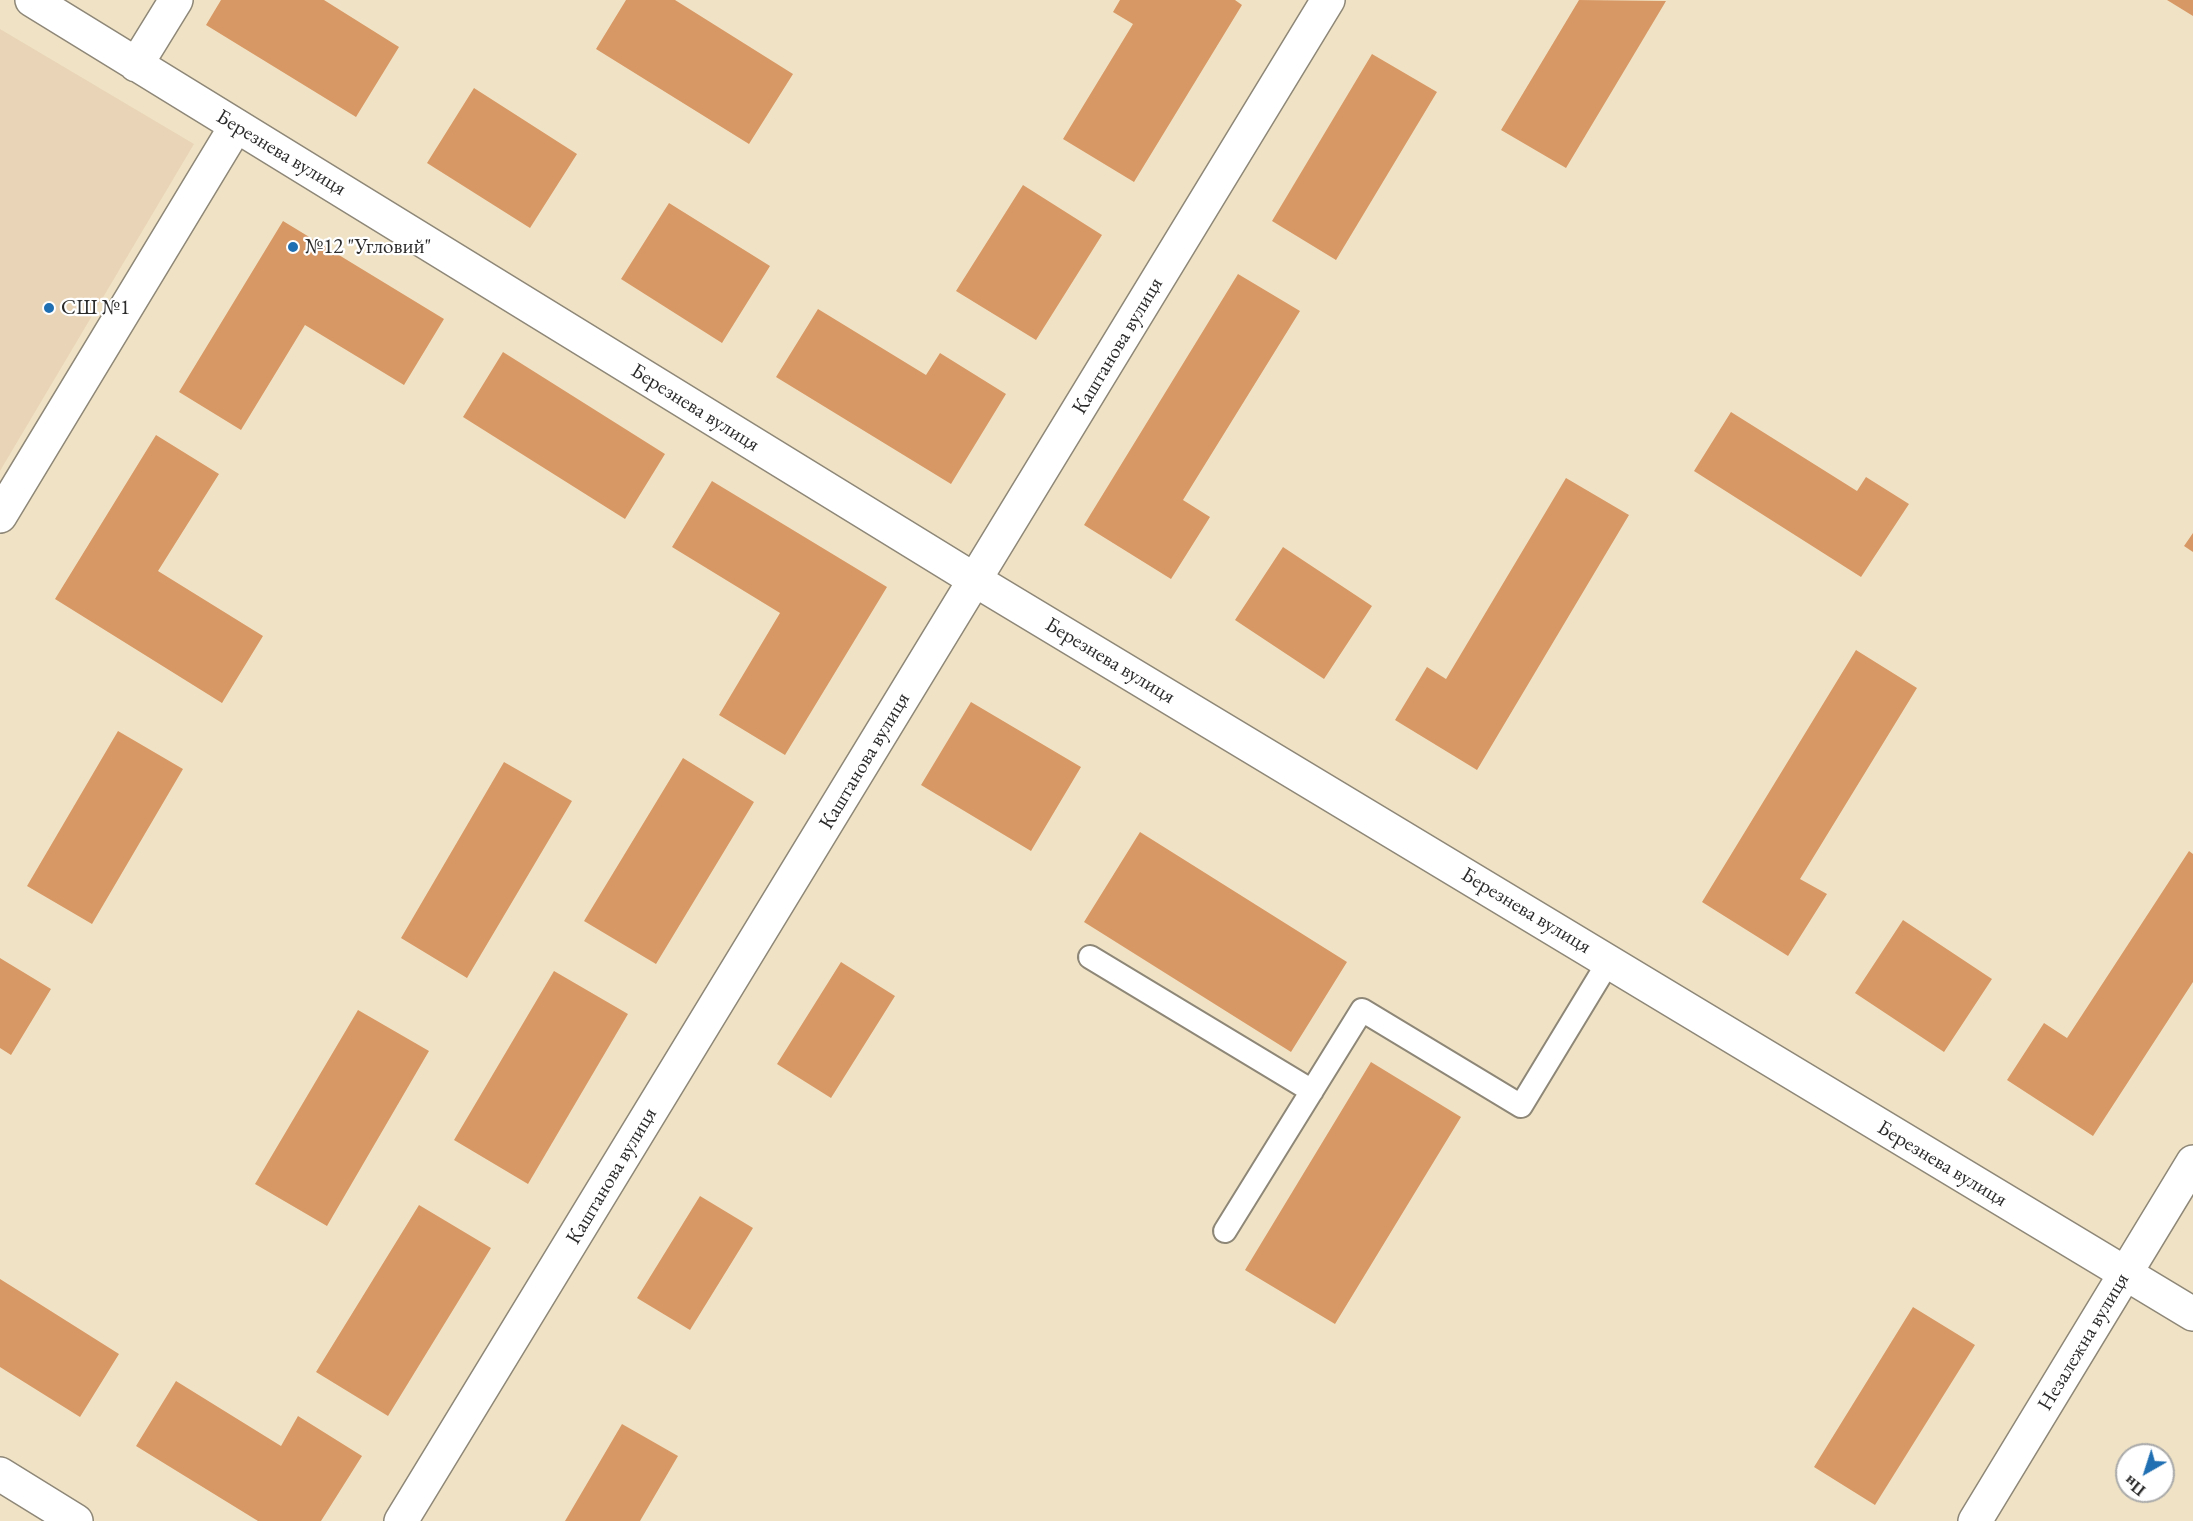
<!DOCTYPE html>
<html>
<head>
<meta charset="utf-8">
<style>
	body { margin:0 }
	#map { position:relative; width:2193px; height:1521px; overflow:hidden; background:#f0e3c5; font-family:"EB Garamond",serif }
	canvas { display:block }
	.north { position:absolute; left:2115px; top:1443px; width:60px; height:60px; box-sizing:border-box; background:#fff; border:2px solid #aaa; border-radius:50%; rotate:219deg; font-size:16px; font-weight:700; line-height:24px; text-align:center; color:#2b2b2b }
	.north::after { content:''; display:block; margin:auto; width:21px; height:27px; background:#1f6fb2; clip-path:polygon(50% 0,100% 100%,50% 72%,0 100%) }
</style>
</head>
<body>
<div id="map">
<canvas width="2193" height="1521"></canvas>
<div class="north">Пн</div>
</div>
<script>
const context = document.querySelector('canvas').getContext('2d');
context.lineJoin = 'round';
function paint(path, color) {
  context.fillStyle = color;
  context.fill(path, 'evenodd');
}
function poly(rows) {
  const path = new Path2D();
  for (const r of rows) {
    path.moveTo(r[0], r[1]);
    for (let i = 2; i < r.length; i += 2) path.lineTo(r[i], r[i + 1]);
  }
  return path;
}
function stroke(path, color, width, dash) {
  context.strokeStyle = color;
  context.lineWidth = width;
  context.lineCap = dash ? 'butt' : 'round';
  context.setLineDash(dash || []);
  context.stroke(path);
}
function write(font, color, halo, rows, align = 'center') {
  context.font = font + ' "EB Garamond",serif';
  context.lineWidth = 4.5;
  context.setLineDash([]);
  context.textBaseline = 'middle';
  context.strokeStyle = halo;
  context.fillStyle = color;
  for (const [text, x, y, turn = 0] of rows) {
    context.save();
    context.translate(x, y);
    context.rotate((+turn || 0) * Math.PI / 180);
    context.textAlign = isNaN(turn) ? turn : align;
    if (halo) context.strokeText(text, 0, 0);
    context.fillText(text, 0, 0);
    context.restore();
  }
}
paint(poly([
	[0,29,194,144,0,471]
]), '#e9d4b7');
paint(poly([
	[221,0,324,0,399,47,356,117,206,25],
	[626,0,675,0,793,74,749,144,596,49],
	[1120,0,1235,0,1242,5,1134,182,1063,139,1133,24,1113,12],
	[1579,0,1666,1,1566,168,1501,130],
	[2167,0,2193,0,2193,16],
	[1372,54,1437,92,1336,260,1272,221],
	[474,88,577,154,530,228,427,163],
	[1023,185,1102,235,1036,340,956,291],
	[669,203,770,266,722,343,621,279],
	[283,221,444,319,404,385,305,325,241,430,179,392],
	[1238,274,1300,311,1183,500,1210,517,1171,579,1084,525],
	[818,309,926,375,940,353,1006,394,951,484,776,377],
	[503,352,665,454,625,519,463,417],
	[1731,412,1857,491,1866,477,1909,504,1861,577,1694,471],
	[156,435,219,474,158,571,263,636,222,703,55,599],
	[1566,478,1629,515,1477,770,1395,720,1427,667,1446,679],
	[712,481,887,587,785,755,719,715,780,613,672,547],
	[2193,533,2193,552,2184,546],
	[1283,547,1372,606,1324,679,1235,620],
	[1856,650,1917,688,1800,879,1827,894,1788,956,1702,902],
	[971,702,1081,767,1031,851,921,785],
	[118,731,183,769,92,924,27,886],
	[683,758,754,802,656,964,584,921],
	[504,762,572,801,467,978,401,938],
	[1140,832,1347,962,1291,1052,1084,922],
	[2189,851,2193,854,2193,982,2093,1136,2007,1080,2044,1023,2067,1038],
	[1903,920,1992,979,1944,1052,1855,993],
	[0,958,51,989,11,1055,0,1048],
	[841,962,895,996,831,1098,777,1064],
	[554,971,628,1014,528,1184,454,1140],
	[358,1010,429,1051,327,1226,255,1184],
	[1371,1062,1461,1117,1335,1324,1245,1270],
	[700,1196,753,1228,690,1330,637,1298],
	[419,1205,491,1248,388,1416,316,1372],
	[0,1279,119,1354,80,1417,0,1367],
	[1913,1307,1975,1345,1875,1505,1814,1467],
	[176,1381,281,1446,298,1416,362,1456,321,1521,258,1521,136,1446],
	[622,1424,678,1456,640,1521,565,1521]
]), '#d89865');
const service = poly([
	[1090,957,1312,1091],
	[1225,1231,1362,1010,1521,1106,1609,961]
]);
const minor = poly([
	[0,516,236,126],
	[0,1474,76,1521],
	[401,1521,1328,0],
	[1975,1521,2193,1162]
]);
const tertiary = poly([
	[32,0,975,580,2193,1314],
	[136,65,176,0]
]);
stroke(service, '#8e8778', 26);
stroke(minor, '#8e8778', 36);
stroke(tertiary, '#8e8778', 36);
stroke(service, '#fff', 22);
stroke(minor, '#fff', 33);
stroke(tertiary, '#fff', 33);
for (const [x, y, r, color] of [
	[293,247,6,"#1f6fb2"],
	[49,308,6,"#1f6fb2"]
]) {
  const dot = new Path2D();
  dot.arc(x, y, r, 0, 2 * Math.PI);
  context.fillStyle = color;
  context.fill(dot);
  stroke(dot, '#fff', 2);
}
write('21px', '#2b2b2b', '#fff', [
	["Березнева вулиця",281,153,31],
	["Каштанова вулиця",1118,346,-59],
	["Березнева вулиця",695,408,32],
	["Березнева вулиця",1110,661,31],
	["Каштанова вулиця",865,761,-59],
	["Березнева вулиця",1526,911,31],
	["Березнева вулиця",1942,1164,31],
	["Каштанова вулиця",612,1176,-59],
	["Незалежна вулиця",2084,1342,-59]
]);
write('21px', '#2b2b2b', '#fff', [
	["№12 \"Угловий\"",305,247],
	["СШ №1",61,308]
], 'left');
</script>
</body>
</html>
